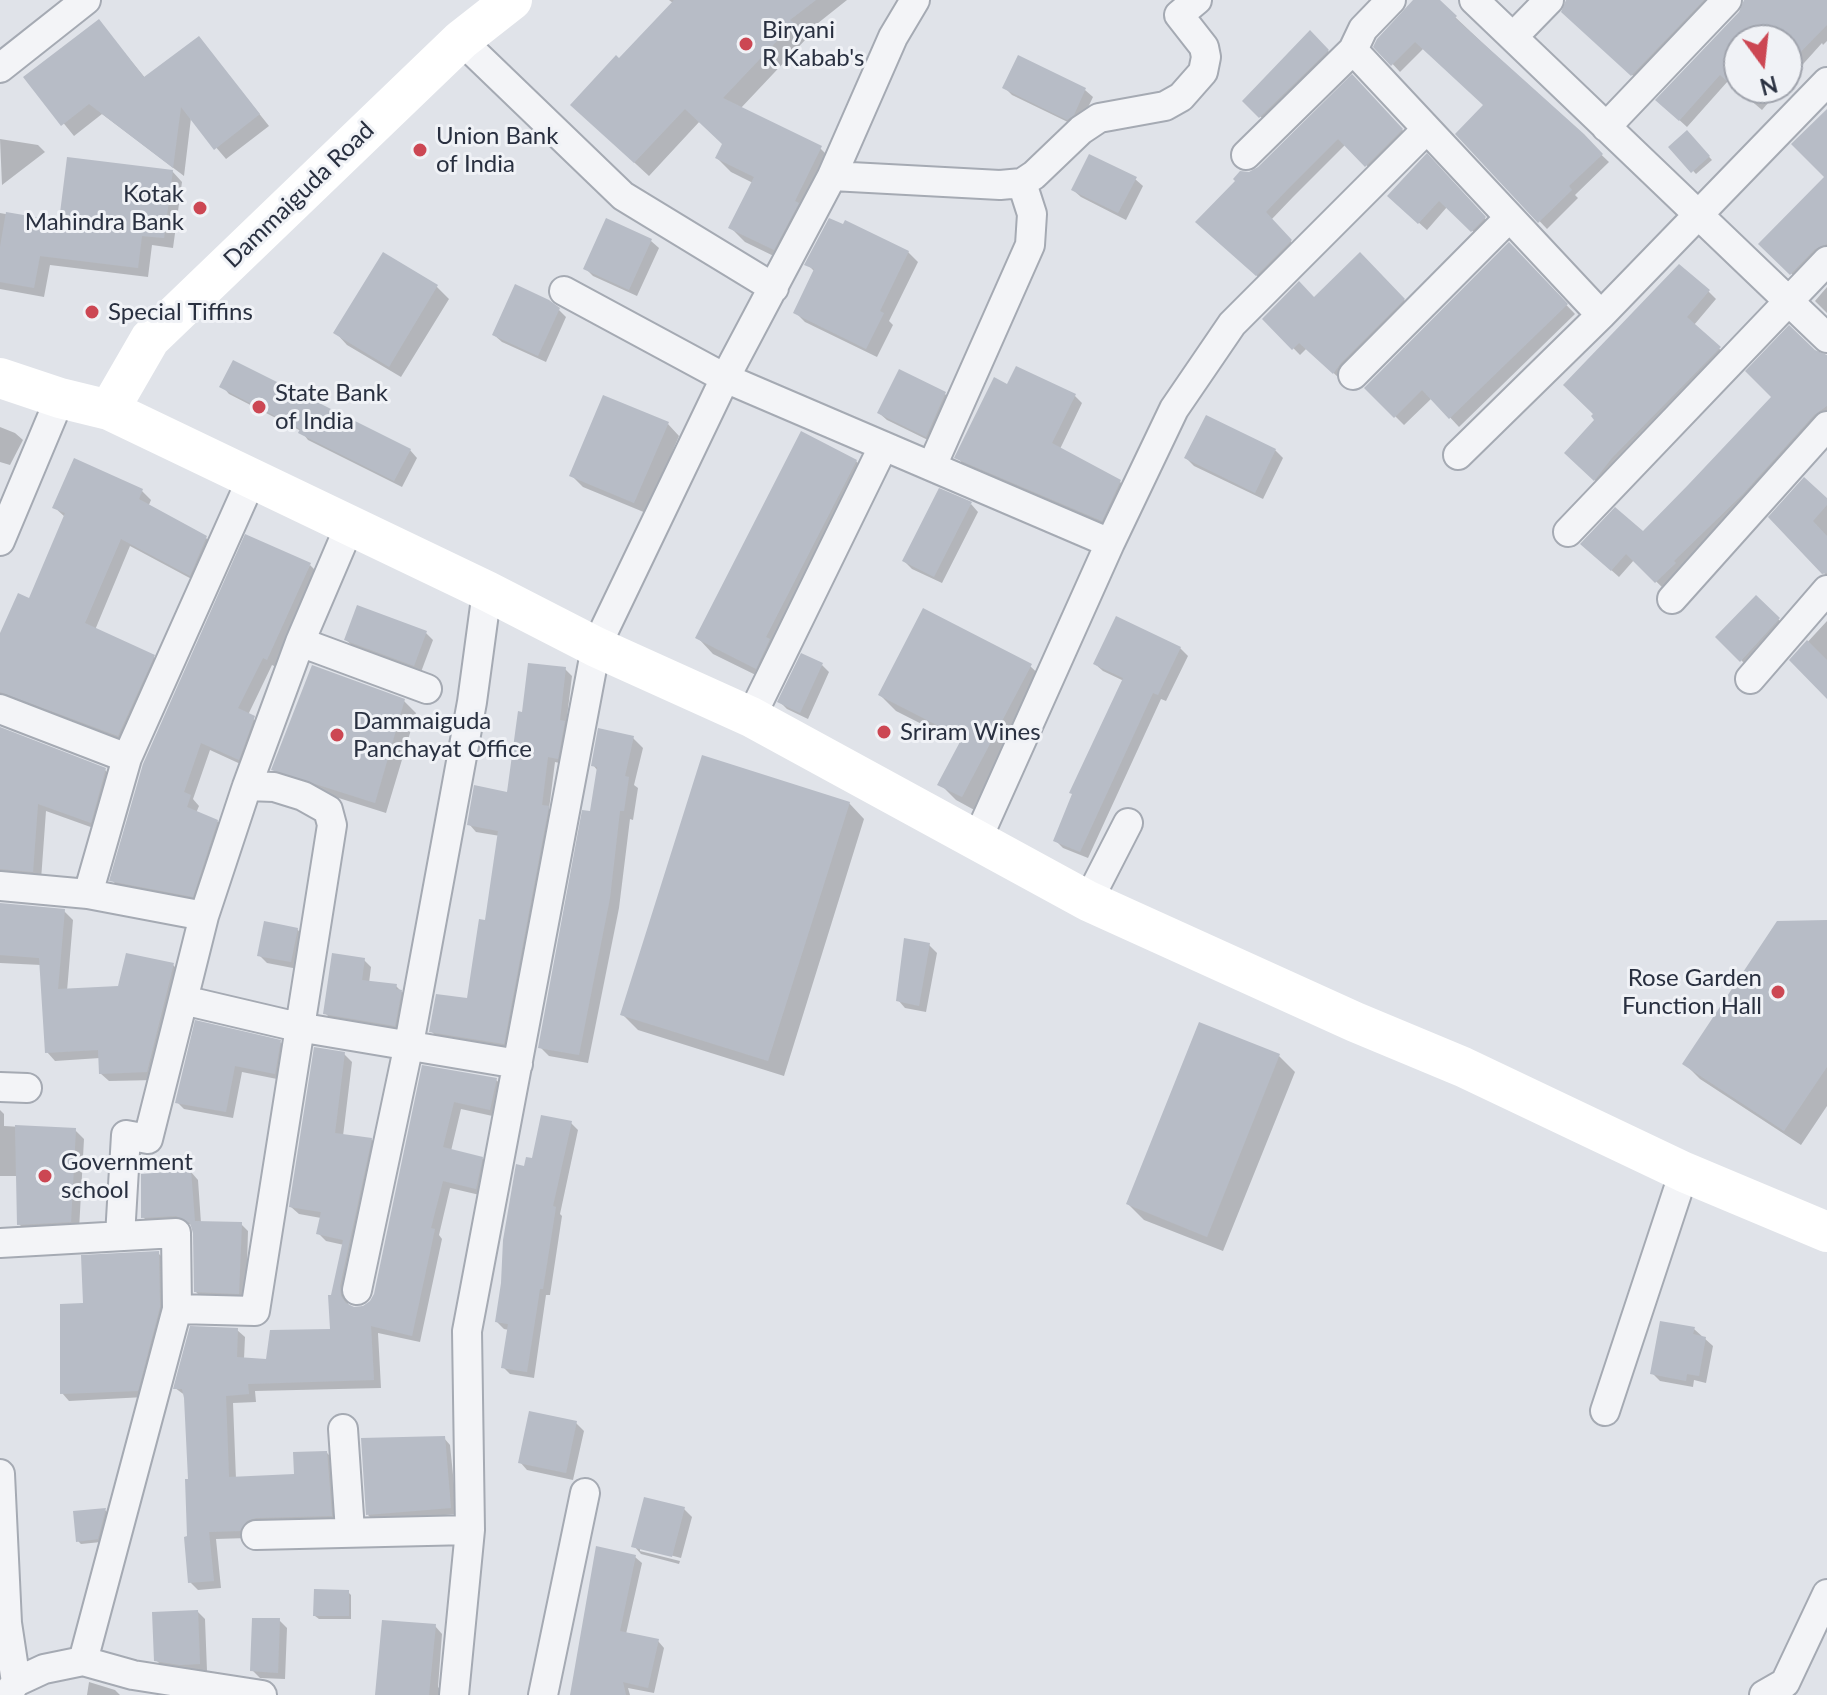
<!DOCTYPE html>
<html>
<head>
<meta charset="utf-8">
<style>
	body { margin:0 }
	#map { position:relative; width:1827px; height:1695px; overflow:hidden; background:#e0e3e9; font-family:Lato,sans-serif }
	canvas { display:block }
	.north { position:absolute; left:1723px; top:24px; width:80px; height:80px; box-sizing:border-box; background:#f0f2f6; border:2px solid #a0a4ad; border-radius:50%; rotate:165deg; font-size:22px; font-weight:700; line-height:32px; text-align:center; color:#293040 }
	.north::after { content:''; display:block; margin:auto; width:28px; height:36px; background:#cc4753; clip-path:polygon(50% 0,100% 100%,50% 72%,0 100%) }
</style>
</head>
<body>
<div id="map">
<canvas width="1827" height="1695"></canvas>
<div class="north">N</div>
</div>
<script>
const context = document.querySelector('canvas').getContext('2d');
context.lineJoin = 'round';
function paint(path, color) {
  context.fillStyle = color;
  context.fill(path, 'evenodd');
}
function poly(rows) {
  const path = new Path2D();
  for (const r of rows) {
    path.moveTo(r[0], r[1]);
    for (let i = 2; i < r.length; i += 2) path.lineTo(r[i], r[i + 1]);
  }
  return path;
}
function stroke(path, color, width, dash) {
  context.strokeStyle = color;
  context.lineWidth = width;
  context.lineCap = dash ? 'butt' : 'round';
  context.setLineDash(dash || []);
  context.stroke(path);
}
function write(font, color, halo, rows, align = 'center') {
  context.font = font + ' Lato,sans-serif';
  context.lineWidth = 6;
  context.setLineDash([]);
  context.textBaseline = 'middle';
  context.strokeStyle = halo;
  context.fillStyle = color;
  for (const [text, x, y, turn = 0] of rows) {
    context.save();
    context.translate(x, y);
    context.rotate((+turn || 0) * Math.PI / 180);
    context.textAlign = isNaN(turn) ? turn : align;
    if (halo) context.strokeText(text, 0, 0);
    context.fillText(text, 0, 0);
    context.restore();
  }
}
paint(poly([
	[669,0,847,0,803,35,806,39,740,109,820,148,834,162,788,263,745,242,731,228,753,183,731,172,717,158,724,144,700,121,649,176,587,119,619,61,673,3],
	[1417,0,1437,0,1609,162,1575,195,1578,198,1547,229,1457,134,1486,105,1424,48,1400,72,1376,46],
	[1570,0,1718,0,1640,82,1571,20],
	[1745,0,1827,0,1827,41,1823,45,1822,43,1787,82,1787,40,1739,40,1739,88,1781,88,1762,110,1728,81,1687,127,1665,107,1741,12],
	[99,22,146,79,199,38,269,126,226,159,191,118,184,176,102,114,74,136,26,77],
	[1310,33,1331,54,1264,120,1244,101],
	[1352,77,1409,137,1373,172,1346,144,1293,197,1271,220,1297,248,1264,282,1204,229,1250,174,1259,169],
	[1004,87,1085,90,1093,97,1081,122,1076,126,1012,95],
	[1827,111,1827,254,1799,281,1761,244,1827,177],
	[1687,133,1712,160,1696,174,1671,147],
	[0,139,38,145,45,152,2,185],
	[1427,156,1492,226,1480,238,1447,207,1427,230,1397,203],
	[172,171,182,182,173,248,152,245,148,277,50,265,44,297,0,289,0,213,61,224],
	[1135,179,1143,186,1126,220,1081,197,1073,190],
	[607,220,651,241,659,248,637,296,593,276,585,268],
	[1509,245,1575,314,1459,427,1432,398,1404,425,1367,388],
	[908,252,918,262,889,321,893,325,877,357,805,322,795,312,815,272,807,264],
	[383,255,437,287,449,299,401,377,347,345,336,333],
	[1360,255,1410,306,1340,379,1307,348,1300,355,1265,319,1314,300],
	[1827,287,1827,313,1815,301],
	[1708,291,1716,299,1694,325,1727,356,1602,487,1566,453],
	[559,310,566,317,546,362,502,342,494,335],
	[1827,356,1827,417,1664,589,1634,560,1619,577,1590,551,1643,534],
	[222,386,410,450,417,458,402,487,308,440,301,431,229,394],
	[1008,386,1075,396,1082,403,1060,449,1120,482,1128,489,1110,527,964,465,957,457],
	[945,394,953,402,934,443,887,420,879,413],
	[668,424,679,436,646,513,583,487,571,475],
	[0,427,15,433,23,440,10,465,0,462],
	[1275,450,1283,458,1263,499,1194,466,1186,458],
	[75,461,142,491,151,500,148,507,206,538,215,547,199,583,130,546,95,630,153,656,162,665,127,744,0,703,0,637,30,601,65,517,54,507],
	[856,461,871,477,772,683,713,654,698,638],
	[1827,500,1827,576,1771,517],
	[971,504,978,512,942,583,912,569,904,561],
	[310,565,319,574,276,667,272,665,248,715,262,726,247,767,210,750,193,799,199,806,196,813,217,821,226,830,201,904,120,889,112,880],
	[1756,597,1786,627,1749,668,1718,637],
	[1827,621,1827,690,1791,660],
	[426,633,433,640,421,672,354,647,346,640],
	[1180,648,1188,656,1166,701,1161,699,1088,858,1063,848,1055,840,1124,681,1103,671,1095,664],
	[822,665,829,672,808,719,787,709,780,702],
	[1030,666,1046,681,978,812,956,800,940,784,961,744,896,711,880,695],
	[565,669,572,676,566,725,571,730,564,764,555,762,549,809,555,815,510,1050,438,1038,431,1031,469,1000,487,922,500,836,476,832,469,824,508,794,524,714],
	[404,701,416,713,386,813,285,781,273,769],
	[0,729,105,770,114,779,99,830,46,811,41,880,0,881],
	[633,738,643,748,634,785,638,788,633,820,630,819,619,908,588,1063,549,1056,540,1047,592,814,598,771,593,765],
	[849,803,864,819,784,1076,638,1030,622,1014],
	[0,905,64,911,73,920,67,991,120,988,173,965,182,974,156,1080,109,1081,100,1073,100,1058,55,1061,47,1052,41,965,0,963],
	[1827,922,1827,1106,1801,1145,1700,1079,1684,1063],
	[297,929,304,937,298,969,267,963,259,955],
	[929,945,937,953,926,1012,905,1008,898,1000],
	[364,960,371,967,369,983,396,986,408,998,401,1032,332,1020,325,1013],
	[197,1023,280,1042,287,1049,282,1080,242,1072,233,1118,184,1109,177,1102],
	[344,1054,352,1062,343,1136,371,1139,379,1147,347,1295,348,1304,354,1309,370,1304,376,1294,423,1067,496,1080,504,1087,497,1117,461,1109,451,1151,482,1158,490,1166,484,1196,450,1188,439,1235,442,1239,420,1342,378,1333,381,1388,255,1391,256,1402,233,1403,236,1479,296,1475,327,1453,335,1461,339,1523,248,1538,216,1539,221,1588,198,1590,190,1582,190,1481,186,1396,175,1388,237,1330,245,1337,244,1359,268,1362,332,1331,332,1297,344,1245,326,1241,318,1233,321,1218,299,1214,291,1207],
	[1279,1056,1295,1072,1223,1251,1144,1220,1128,1204],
	[0,1110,4,1114,4,1126,75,1130,84,1139,79,1230,28,1233,19,1224,18,1176,0,1176],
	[571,1123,578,1130,560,1214,562,1216,550,1295,546,1295,534,1378,510,1374,503,1367,509,1330,504,1329,497,1322,533,1161],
	[191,1172,198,1180,201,1223,241,1224,248,1231,246,1300,203,1299,196,1292,193,1225,185,1223,151,1225,143,1217],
	[158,1253,166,1261,167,1315,145,1397,69,1401,62,1393,85,1305],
	[1694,1329,1713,1346,1706,1383,1694,1380,1693,1387,1660,1381,1652,1373],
	[576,1423,584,1431,573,1480,527,1470,520,1462],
	[444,1438,450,1445,457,1514,374,1521,368,1515],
	[684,1509,692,1517,681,1558,640,1547,640,1551,680,1561,679,1564,641,1554,634,1546],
	[105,1510,108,1513,101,1542,81,1544,78,1541],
	[635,1557,642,1563,626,1634,658,1641,664,1648,654,1693,628,1688,630,1695,604,1695],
	[348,1592,351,1595,351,1619,319,1619,315,1616],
	[198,1612,205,1619,207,1671,189,1672,164,1668,156,1660],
	[279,1620,287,1628,285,1679,260,1678,252,1670],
	[435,1626,442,1634,438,1687,445,1695,377,1695],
	[89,1682,115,1690,120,1695,87,1695]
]), '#0003');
paint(poly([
	[674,0,816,0,790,20,794,23,723,98,822,146,795,201,799,203,774,250,728,228,754,177,715,158,722,144,685,109,634,163,570,105,616,55,619,58],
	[1413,0,1440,0,1457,16,1455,18,1584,134,1603,154,1569,186,1572,190,1538,223,1455,134,1483,105,1415,42,1391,66,1373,47,1377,39],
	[1566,0,1704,0,1631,76,1561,12],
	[1744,0,1827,0,1827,25,1787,66,1787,40,1739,40,1739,92,1720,75,1679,121,1655,100,1739,12],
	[99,19,144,77,199,36,260,114,214,150,181,107,173,168,89,104,61,126,23,77],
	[1310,30,1329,50,1259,118,1242,101],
	[1018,55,1086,88,1074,115,1067,120,1002,88],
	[1352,74,1403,129,1365,167,1338,139,1287,190,1266,212,1292,240,1256,276,1195,222,1235,181,1233,179,1240,171,1249,172,1258,167],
	[1827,109,1827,244,1815,249,1790,275,1758,244,1824,177,1791,144],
	[1687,130,1710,156,1691,173,1668,147],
	[1427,153,1486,217,1471,232,1439,201,1418,224,1387,196],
	[1089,154,1137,177,1118,213,1071,190],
	[67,157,173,170,164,238,142,236,138,268,40,256,34,288,0,282,0,247,6,212,59,221],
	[606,218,652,239,629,290,583,269],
	[829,218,843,224,845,220,909,251,880,311,884,313,866,349,793,313,814,269,804,265],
	[1509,242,1568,304,1449,419,1422,390,1394,418,1364,388],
	[383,252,438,285,389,367,333,333],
	[1360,252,1405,299,1341,363,1333,374,1299,343,1292,350,1262,319,1299,281,1314,297],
	[1679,264,1710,290,1687,317,1721,347,1612,458,1594,481,1564,453,1594,420,1591,416,1593,414,1563,385],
	[515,284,549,300,560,308,538,356,492,335],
	[1789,325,1815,350,1827,355,1827,406,1814,415,1743,494,1674,561,1676,563,1655,583,1626,554,1611,571,1580,544,1615,507,1643,531,1688,485,1771,397,1745,371],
	[233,360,411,449,394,481,298,433,300,429,219,387],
	[1016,366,1076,394,1052,443,1121,480,1102,521,954,458,994,377,1007,384],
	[899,369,946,392,926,437,877,413],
	[603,395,669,422,634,503,569,476],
	[1206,415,1276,449,1255,493,1184,458],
	[801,431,857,460,766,637,770,639,756,669,695,638],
	[74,458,143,489,139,499,207,536,190,576,121,539,85,623,155,655,118,736,0,692,0,633,18,593,29,598,65,513,52,508],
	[1804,477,1827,498,1827,505,1813,521,1827,536,1827,573,1822,574,1768,517],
	[939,488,972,502,934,577,902,561],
	[245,534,311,563,267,660,263,658,238,708,255,716,239,760,201,743,184,792,191,795,187,807,218,820,193,897,109,881,143,764],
	[1756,595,1780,618,1740,662,1715,637],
	[357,605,427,631,414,666,344,640],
	[923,608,1032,664,962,797,937,785,962,738,878,695],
	[1116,616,1181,647,1158,695,1153,693,1080,852,1053,841,1072,794,1069,793,1123,678,1093,664],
	[1807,640,1827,660,1827,699,1789,660],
	[801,653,823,663,800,713,777,702],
	[528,663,566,667,560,720,565,721,558,759,548,757,542,805,549,806,504,1044,429,1032,436,994,467,998,479,919,485,920,498,831,467,825,474,785,507,792,518,711,522,712],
	[312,665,405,699,375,803,271,770],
	[0,727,106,768,91,823,38,804,33,872,0,869],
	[598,728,634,736,625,776,629,777,624,811,620,811,610,898,579,1055,538,1048,582,810,590,811,597,767,591,766],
	[702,755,850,802,768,1061,620,1015],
	[0,903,65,909,58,989,118,986,126,953,174,963,147,1072,99,1074,98,1050,45,1053,39,958,0,955],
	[1827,920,1827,1067,1784,1131,1682,1064,1777,921],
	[264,921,298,928,291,962,257,956],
	[904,938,930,943,919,1006,896,1001],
	[332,953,365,958,362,980,397,984,396,989,402,990,395,1026,323,1014],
	[195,1020,281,1040,275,1074,235,1066,226,1112,175,1103],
	[1199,1022,1280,1054,1207,1237,1126,1204],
	[314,1047,345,1052,335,1133,372,1138,340,1286,341,1296,346,1303,354,1307,363,1306,370,1301,374,1294,422,1065,497,1078,490,1110,454,1102,443,1147,483,1157,476,1189,443,1181,431,1228,435,1229,412,1336,371,1326,374,1380,248,1384,249,1394,226,1396,229,1477,294,1474,293,1452,327,1451,332,1516,256,1518,247,1521,240,1531,209,1532,214,1581,188,1583,184,1537,187,1536,185,1479,188,1479,184,1398,182,1389,173,1389,190,1326,238,1328,237,1357,266,1359,270,1330,330,1329,328,1295,331,1295,343,1240,316,1234,321,1212,289,1207],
	[541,1115,572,1121,553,1206,556,1207,543,1289,540,1289,527,1372,501,1368,508,1324,495,1322,501,1283,503,1240,516,1164,524,1166,526,1157,532,1158],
	[15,1125,76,1128,71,1222,17,1225],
	[191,1170,195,1221,242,1222,239,1294,194,1292,193,1233,190,1223,176,1216,141,1218,141,1174],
	[159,1251,160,1307,138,1391,60,1394,60,1304,83,1303,81,1255],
	[1660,1321,1695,1327,1693,1334,1706,1337,1699,1376,1687,1374,1686,1381,1650,1374],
	[529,1411,577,1421,566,1473,518,1463],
	[445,1436,451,1508,366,1515,361,1438],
	[644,1497,685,1507,672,1557,631,1547],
	[106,1508,98,1539,76,1542,73,1511],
	[596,1546,636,1555,620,1631,659,1639,648,1688,623,1682,626,1695,570,1695],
	[314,1589,349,1590,349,1616,313,1616],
	[198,1610,200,1664,180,1665,154,1661,152,1612],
	[252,1618,280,1618,278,1673,250,1671],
	[382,1620,436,1624,429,1695,375,1695]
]), '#b7bcc6');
const street = poly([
	[1391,0,1363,29,1353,50,1601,315],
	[1474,0,1827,338],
	[1513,37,1549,0],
	[461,40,623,196,774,288],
	[0,68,86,0],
	[1606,127,1727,0],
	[1246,155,1353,50],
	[832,176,1000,185,1022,183,1034,175,1081,130,1099,118,1165,106,1181,97,1203,72,1206,57,1204,47,1179,15,1197,0],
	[564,291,725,378,1110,543],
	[1353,375,1509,218],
	[1458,455,1601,315,1827,82],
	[932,466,1030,245,1032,214,1022,183],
	[350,525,300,642,247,786,204,916,183,1000,298,1027,518,1064],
	[1568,532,1827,261],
	[0,541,60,398],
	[1672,599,1827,426],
	[300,642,427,689],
	[1750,679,1827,590],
	[0,709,127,758],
	[751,717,883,447],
	[976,842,1110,543,1174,409,1232,324,1426,130],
	[0,886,88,894,204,916],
	[88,894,127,758,252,478],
	[1088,901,1128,823],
	[0,1087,27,1088],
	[120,1236,126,1135,148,1139,183,1000],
	[0,1243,176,1233,177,1309],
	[357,1290,409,1044,472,702,487,591],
	[1605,1411,1684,1172],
	[343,1429,350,1531],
	[0,1474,7,1623,16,1682],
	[256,1535,470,1530],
	[83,1661,177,1309,255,1311,332,825,328,810,303,796,274,787,247,786],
	[7,1695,16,1682,44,1669,83,1661,133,1675,262,1695],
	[454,1695,470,1530,467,1331,596,647,725,378,832,176,893,37,915,0],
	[543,1695,585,1493],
	[1764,1695,1785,1683,1827,1594]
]);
stroke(street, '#a5aab3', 32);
stroke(street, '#f3f4f7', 28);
stroke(poly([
	[0,378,60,398,109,410,487,591,596,647,751,717,1088,901,1355,1022,1463,1067,1684,1172,1827,1232],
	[109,410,150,339,461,40,512,0]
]), '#fff', 40);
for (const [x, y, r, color] of [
	[746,44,8,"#cc4753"],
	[420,150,8,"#cc4753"],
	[200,208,8,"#cc4753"],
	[92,312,8,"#cc4753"],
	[259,407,8,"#cc4753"],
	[884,732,8,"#cc4753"],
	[337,735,8,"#cc4753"],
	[1778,992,8,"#cc4753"],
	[45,1176,8,"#cc4753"]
]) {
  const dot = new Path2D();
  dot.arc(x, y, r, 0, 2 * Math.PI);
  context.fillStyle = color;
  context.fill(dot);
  stroke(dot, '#f0f2f6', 3);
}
write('24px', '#293040', '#f0f2f6', [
	["Biryani",762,30],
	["R Kabab's",762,58],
	["Union Bank",436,136],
	["of India",436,164],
	["Kotak",184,194,"right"],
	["Mahindra Bank",184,222,"right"],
	["Special Tiffins",108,312],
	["State Bank",275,393],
	["of India",275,421],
	["Dammaiguda",353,721],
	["Panchayat Office",353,749],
	["Sriram Wines",900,732],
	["Rose Garden",1762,978,"right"],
	["Function Hall",1762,1006,"right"],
	["Government",61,1162],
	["school",61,1190]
], 'left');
write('24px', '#293040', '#f0f2f6', [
	["Dammaiguda Road",299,195,-44]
]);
</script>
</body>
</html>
